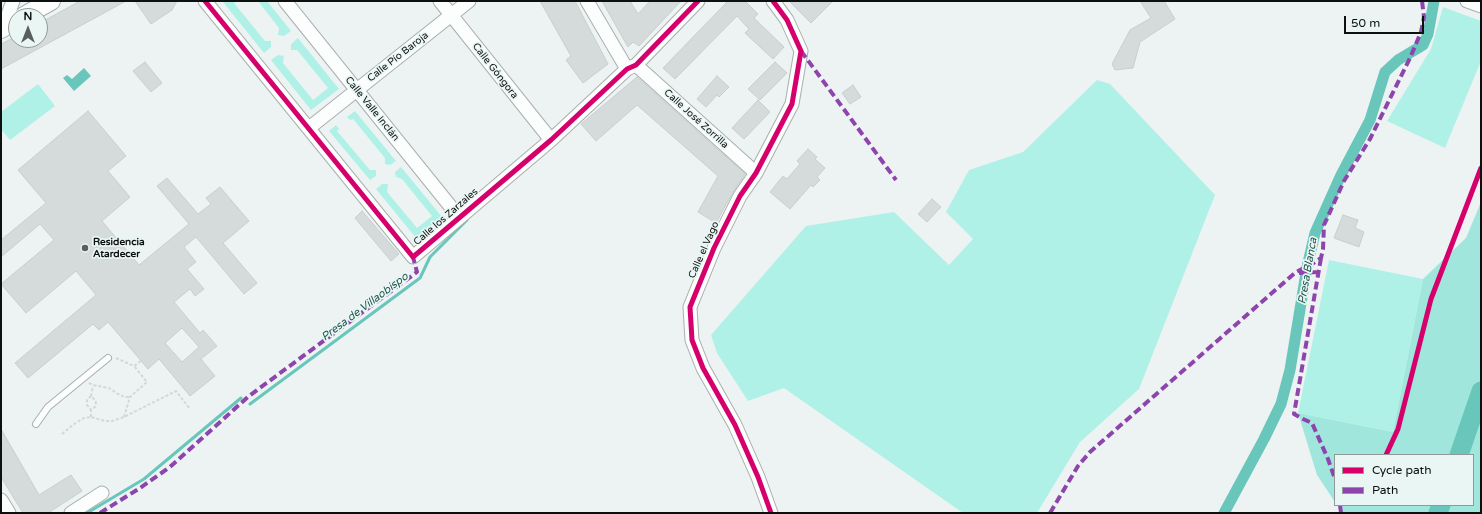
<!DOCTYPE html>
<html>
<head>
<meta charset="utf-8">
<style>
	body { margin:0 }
	#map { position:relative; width:1482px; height:514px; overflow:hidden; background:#ecf3f2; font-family:"Varela Round",sans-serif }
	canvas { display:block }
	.frame { position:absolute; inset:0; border:2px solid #0c100f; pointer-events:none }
	.legend { position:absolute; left:1334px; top:454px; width:140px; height:52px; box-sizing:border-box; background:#e9f6f4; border:1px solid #919a98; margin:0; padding:5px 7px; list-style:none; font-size:12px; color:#0c100f }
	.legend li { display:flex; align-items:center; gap:8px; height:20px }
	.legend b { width:20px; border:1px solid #919a98 }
	.north { position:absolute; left:8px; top:8px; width:40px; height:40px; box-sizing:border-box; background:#e9f6f4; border:1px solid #919a98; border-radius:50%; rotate:0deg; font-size:11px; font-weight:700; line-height:16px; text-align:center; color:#0c100f }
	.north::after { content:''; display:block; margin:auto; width:14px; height:18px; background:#5a5f5e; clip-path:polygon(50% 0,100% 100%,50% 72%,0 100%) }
	.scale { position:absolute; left:1344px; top:16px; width:80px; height:18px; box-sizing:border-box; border:2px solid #0c100f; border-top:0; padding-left:5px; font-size:12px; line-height:14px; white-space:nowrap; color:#0c100f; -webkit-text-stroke:3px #e9f6f4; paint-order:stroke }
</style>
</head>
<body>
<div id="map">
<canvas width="1482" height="514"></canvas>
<div class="frame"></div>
<ul class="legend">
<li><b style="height:5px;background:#d6006c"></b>Cycle path</li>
<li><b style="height:5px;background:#8e44ad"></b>Path</li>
</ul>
<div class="north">N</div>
<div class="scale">50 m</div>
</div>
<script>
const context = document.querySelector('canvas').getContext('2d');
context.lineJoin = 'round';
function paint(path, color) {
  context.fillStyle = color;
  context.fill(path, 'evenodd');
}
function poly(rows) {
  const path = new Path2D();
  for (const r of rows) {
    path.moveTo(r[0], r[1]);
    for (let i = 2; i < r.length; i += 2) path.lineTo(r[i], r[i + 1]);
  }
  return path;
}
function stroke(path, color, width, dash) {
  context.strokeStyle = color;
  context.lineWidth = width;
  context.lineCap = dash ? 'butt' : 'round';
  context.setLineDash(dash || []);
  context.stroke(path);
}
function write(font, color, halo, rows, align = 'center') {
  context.font = font + ' "Varela Round",sans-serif';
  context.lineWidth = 3.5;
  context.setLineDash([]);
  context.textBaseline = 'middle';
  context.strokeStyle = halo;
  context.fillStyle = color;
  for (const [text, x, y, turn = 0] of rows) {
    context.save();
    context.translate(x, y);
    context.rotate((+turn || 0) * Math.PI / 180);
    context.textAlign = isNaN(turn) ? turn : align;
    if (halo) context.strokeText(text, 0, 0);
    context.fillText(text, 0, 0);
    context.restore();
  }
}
paint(poly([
	[225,1,237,1,234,3,265,41,271,41,271,47,264,53,223,2],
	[258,1,267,1,291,31,284,36,278,35,279,28],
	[1443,7,1481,21,1481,61,1445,148,1387,121,1431,49],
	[298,38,339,89,311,110,271,60,278,55,284,56,283,63,313,100,328,88,297,50,291,50,291,44],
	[1097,80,1110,84,1215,195,1139,389,1080,442,1037,513,963,513,784,388,748,401,717,353,711,335,806,226,894,212,949,265,973,239,946,212,969,170,1023,152],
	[38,84,55,106,10,140,1,129,1,112],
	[355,111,396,161,390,165,385,164,385,158,353,119,350,120,347,117],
	[336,125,339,129,337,131,370,170,376,170,376,176,370,180,329,131],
	[401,167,442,217,416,238,376,189,382,184,388,184,387,192,417,228,432,216,402,179,396,177,395,172],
	[1329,260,1423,279,1393,432,1298,413]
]), '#b0f1e7');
paint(poly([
	[1481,202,1481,513,1342,513,1337,505,1473,505,1473,455,1335,455,1335,502,1317,475,1298,413,1393,432,1423,279,1466,238]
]), '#a0e6dc');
paint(poly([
	[84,68,91,76,74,91,63,78,67,75,72,79]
]), '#68c6bb');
stroke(poly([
	[250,404,420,278,430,257,467,220],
	[87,513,144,479,241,398]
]), '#68c6bb', 3);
stroke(poly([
	[1224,513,1264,439,1281,404,1290,370,1307,267,1315,233,1341,175,1370,120,1385,72,1398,60,1423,45,1428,34,1434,1]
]), '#68c6bb', 11);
stroke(poly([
	[1459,455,1481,391],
	[1438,513,1441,505]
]), '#68c6bb', 19);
const building = poly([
	[80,1,126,1,1,69,1,44,11,39,11,40,40,40,40,23,80,1],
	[135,1,177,1,172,10,151,24,135,1],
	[540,1,575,1,608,64,583,83,566,60,571,56,540,1],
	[602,1,630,1,638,14,650,1,681,1,639,46,633,42,628,47,602,1],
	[728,1,745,1,758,14,754,18,784,47,773,59,745,33,749,29,737,16,675,79,663,68,728,1],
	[789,1,833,1,811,23,789,1],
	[1140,1,1164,1,1175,19,1140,42,1133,68,1115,70,1112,64,1130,30,1151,18,1140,1],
	[145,62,162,83,151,92,133,71,145,62],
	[775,62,787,73,760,100,748,89,775,62],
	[717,76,729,87,719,97,717,95,706,107,697,99,717,76],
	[637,77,745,174,733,192,716,223,698,212,718,176,637,105,596,141,581,124,637,77],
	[853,85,861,97,850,104,842,93,853,85],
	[758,100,770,112,744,139,732,128,758,100],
	[88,111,126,156,108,171,130,197,102,221,139,265,189,224,157,186,167,178,198,214,211,204,206,198,220,187,249,221,223,243,257,283,244,294,196,237,184,247,196,262,187,269,204,289,195,296,190,289,174,302,200,333,203,330,217,346,201,359,215,376,190,396,159,359,148,369,108,322,99,330,93,324,28,378,15,363,96,295,76,271,26,313,1,284,54,240,40,224,1,257,1,240,46,203,18,170,88,111],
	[182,328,199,347,182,362,165,343,182,328],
	[808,149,817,157,815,159,825,168,817,177,820,180,813,187,811,185,790,209,770,192,783,176,787,179,800,164,797,161,808,149],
	[932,199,941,207,927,222,918,214,932,199],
	[362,211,399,254,391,261,355,218,362,211],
	[1343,215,1358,220,1355,228,1364,232,1359,247,1334,238,1343,215],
	[1,429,39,495,71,475,82,491,48,513,23,513,1,477,1,429]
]);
paint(building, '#d5dbda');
stroke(building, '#c8cecd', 1);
const lane = poly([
	[36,424,48,407,108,358]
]);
const street = poly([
	[205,1,413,257,551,140,627,69,636,65,698,1],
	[285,1,459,217],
	[440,1,551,140],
	[587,1,627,69],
	[1467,1,1481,6],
	[3,28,13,1],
	[636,65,756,173],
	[309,128,469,1],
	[1,500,9,513],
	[71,513,102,493],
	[771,513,758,477,735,425,703,368,692,340,690,307,714,248,740,196,756,173,792,104,801,51,787,20,773,1]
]);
const secondary = poly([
	[24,16,51,1],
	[1,29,16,20]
]);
stroke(lane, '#a9afae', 8);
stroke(street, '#a9afae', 15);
stroke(secondary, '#a9afae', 20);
stroke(poly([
	[116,358,134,366,141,361],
	[89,383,93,385,109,388,118,394,125,397,130,397],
	[91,396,87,400,87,405,91,410],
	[91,417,91,410,95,407,96,401,91,396,93,386],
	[124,417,130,397,147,382,134,366],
	[62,434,74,424,84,418,91,417,105,421,112,421,124,417,176,391,190,409]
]), '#d5d7d7', 2, [3, 2]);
stroke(lane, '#fcfdfd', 6);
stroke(street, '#fcfdfd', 13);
stroke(secondary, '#fcfdfd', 18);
stroke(poly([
	[801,51,896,180],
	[1321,258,1294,414,1303,419,1312,423,1328,459,1335,479],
	[1299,273,1318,272],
	[1340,505,1341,513],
	[100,513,140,488,170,467,249,396,417,272,413,257],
	[1050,513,1078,466,1090,452,1296,272,1312,264,1321,258,1323,249,1324,225,1344,181,1370,139,1410,58,1421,32,1424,17,1422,1]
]), '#8e44ad', 4, [8, 4]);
stroke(poly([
	[205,1,413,257,551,140,627,69,636,65,698,1],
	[1386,455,1398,429,1431,299,1481,168],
	[771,513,758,477,735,425,703,368,692,340,690,307,714,248,740,196,756,173,792,104,801,51,787,20,773,1]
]), '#d6006c', 5);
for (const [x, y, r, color] of [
	[85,248,4,"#5a5f5e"]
]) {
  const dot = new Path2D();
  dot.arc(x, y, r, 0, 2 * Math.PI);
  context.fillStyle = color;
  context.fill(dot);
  stroke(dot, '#e9f6f4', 1.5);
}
write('10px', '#0c100f', '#e9f6f4', [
	["Calle Pío Baroja",398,57,-38],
	["Calle Góngora",495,71,52],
	["Calle Valle Inclán",372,109,51],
	["Calle José Zorrilla",696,119,42],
	["Calle los Zarzales",446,217,-41],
	["Calle el Vago",704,250,-66]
]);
write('bold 10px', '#0c100f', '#e9f6f4', [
	["Residencia",93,242],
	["Atardecer",93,254]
], 'left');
write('italic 11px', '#22564f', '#e9f6f4', [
	["Presa Blanca",1308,271,-80],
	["Presa de Villaobispo",365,307,-37]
]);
</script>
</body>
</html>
